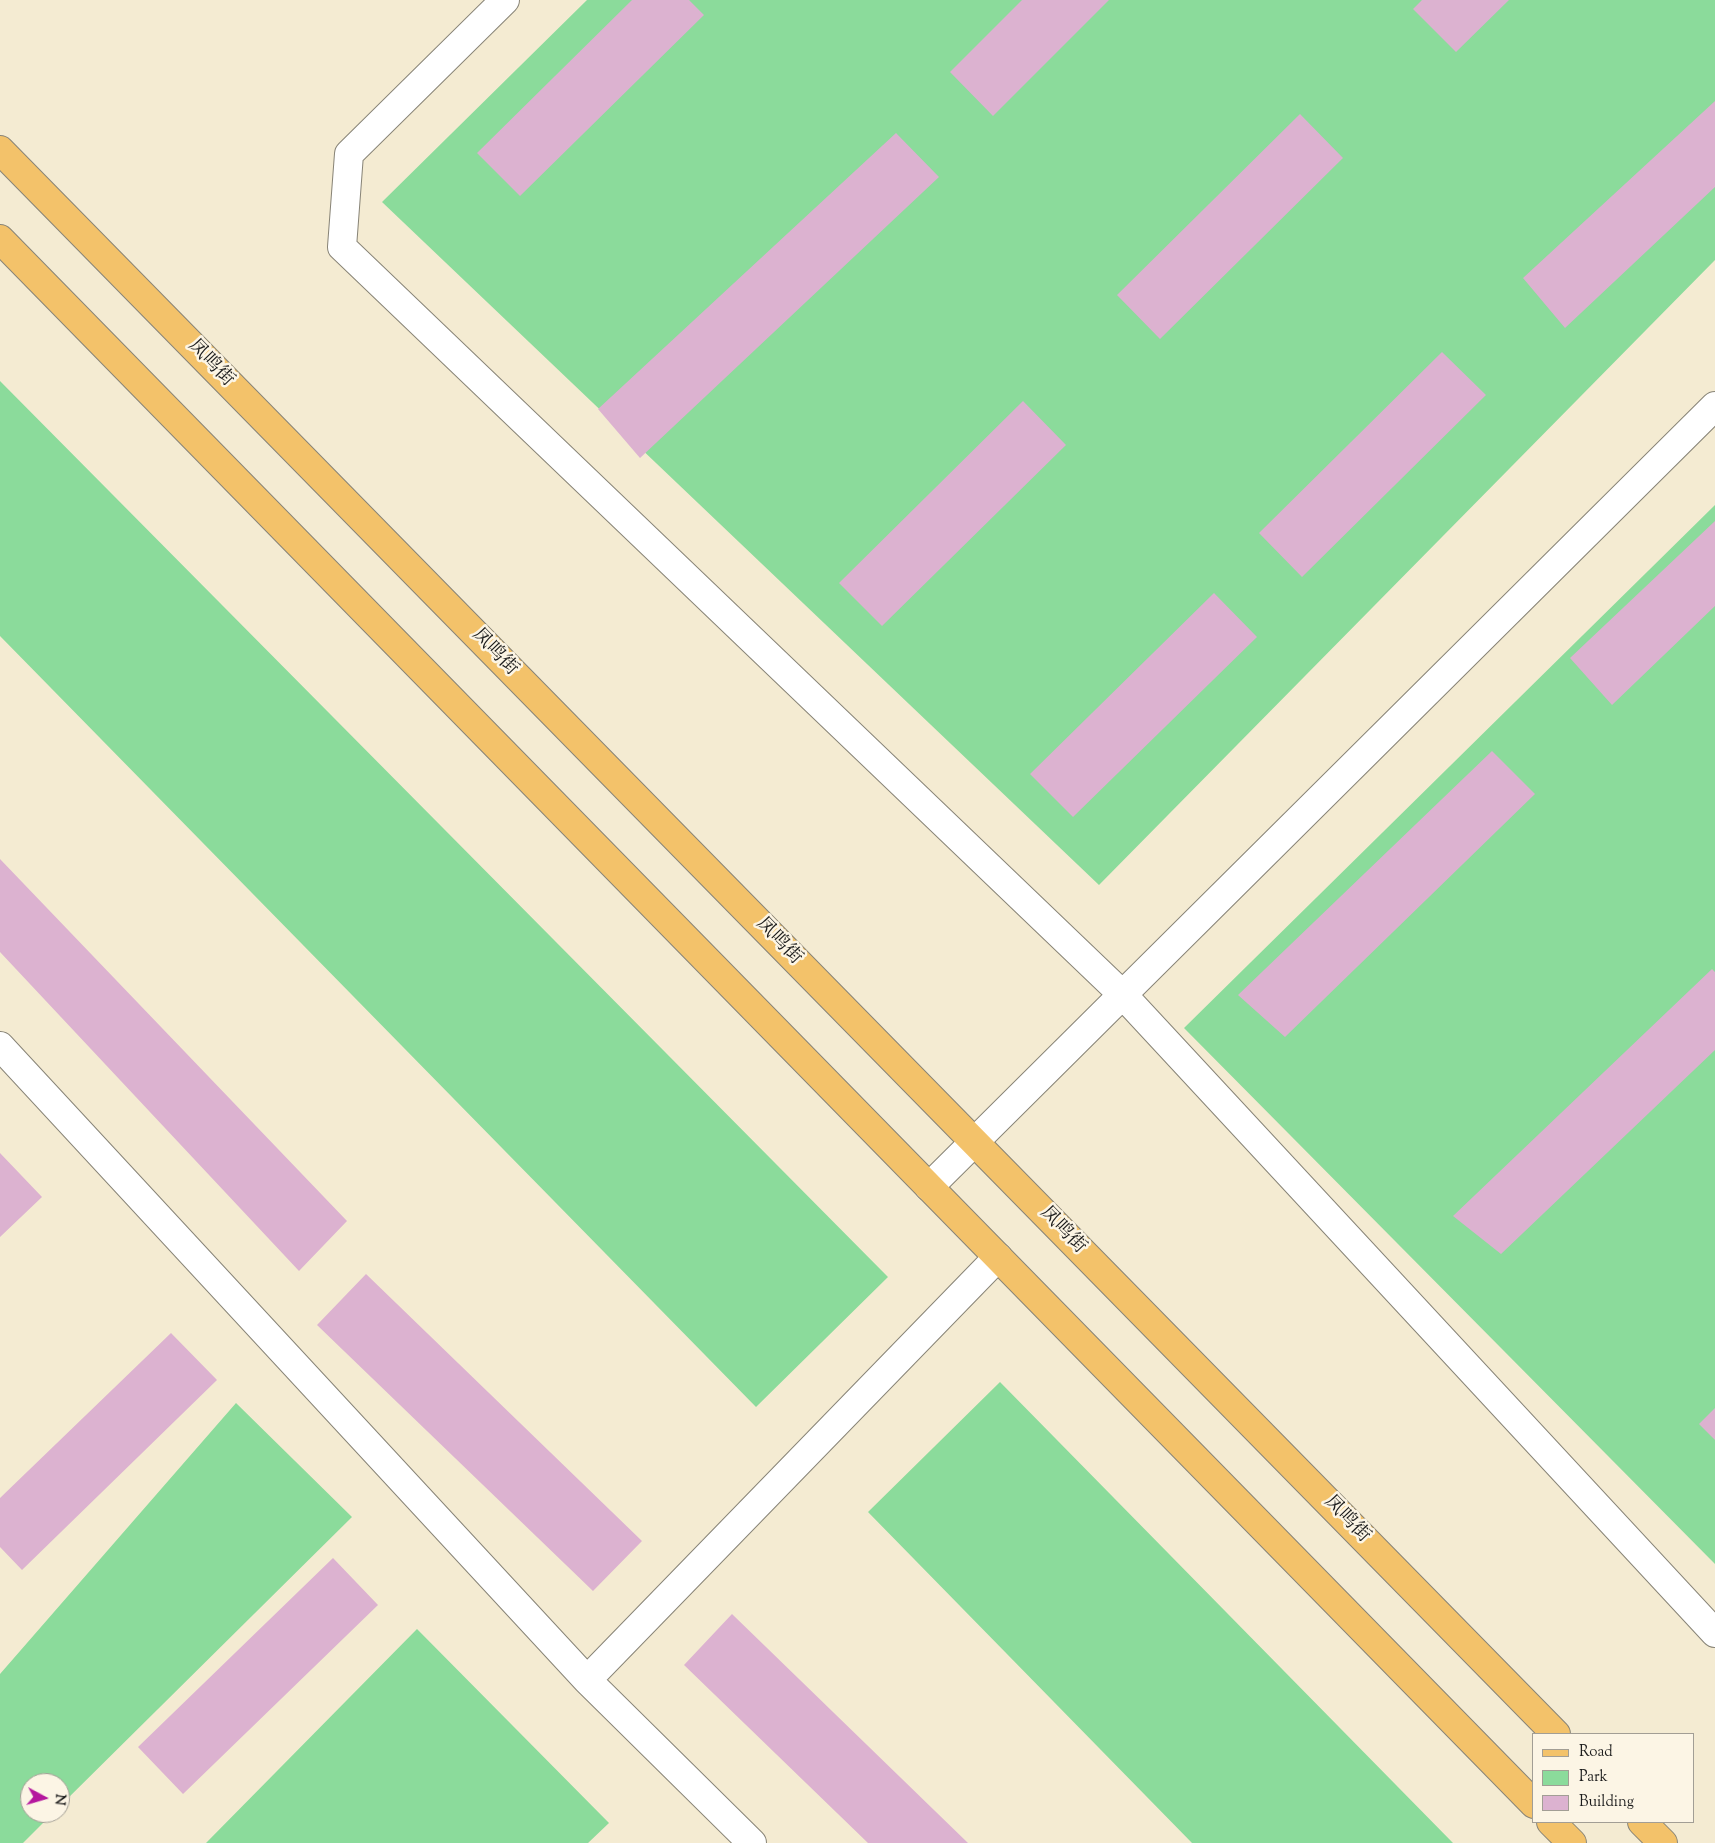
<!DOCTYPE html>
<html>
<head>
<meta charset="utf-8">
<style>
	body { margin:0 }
	#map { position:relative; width:1715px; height:1843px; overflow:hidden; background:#f4ebd2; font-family:"Sorts Mill Goudy",serif }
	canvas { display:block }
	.legend { position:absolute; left:1532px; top:1733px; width:162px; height:90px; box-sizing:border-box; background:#fcf5e5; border:1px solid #a29e95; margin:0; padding:6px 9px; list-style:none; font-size:15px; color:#1c1c1c }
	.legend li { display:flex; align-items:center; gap:10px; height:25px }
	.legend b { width:25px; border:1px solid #a29e95 }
	.north { position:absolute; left:20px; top:1773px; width:50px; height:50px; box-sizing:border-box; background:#fcf5e5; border:1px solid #a29e95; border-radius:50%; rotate:96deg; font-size:14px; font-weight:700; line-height:20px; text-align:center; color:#1c1c1c }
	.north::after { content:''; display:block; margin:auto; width:18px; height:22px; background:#b5179e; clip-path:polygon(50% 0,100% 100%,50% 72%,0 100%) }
</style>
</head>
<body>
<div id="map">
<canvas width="1715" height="1843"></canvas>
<ul class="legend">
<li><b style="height:6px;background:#f3c26a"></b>Road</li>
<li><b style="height:14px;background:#8bdb9b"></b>Park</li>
<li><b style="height:14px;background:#dcb2d0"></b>Building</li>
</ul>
<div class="north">N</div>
</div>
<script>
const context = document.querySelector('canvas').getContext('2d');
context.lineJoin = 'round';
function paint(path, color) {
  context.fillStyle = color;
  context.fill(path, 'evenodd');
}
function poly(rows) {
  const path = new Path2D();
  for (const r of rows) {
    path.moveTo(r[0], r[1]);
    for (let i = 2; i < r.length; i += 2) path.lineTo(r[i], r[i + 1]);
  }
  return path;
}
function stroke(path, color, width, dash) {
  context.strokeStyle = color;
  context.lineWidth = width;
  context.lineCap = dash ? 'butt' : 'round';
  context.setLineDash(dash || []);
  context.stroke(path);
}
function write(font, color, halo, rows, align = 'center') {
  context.font = font + ' "Sorts Mill Goudy","Noto Serif SC",serif';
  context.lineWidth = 5;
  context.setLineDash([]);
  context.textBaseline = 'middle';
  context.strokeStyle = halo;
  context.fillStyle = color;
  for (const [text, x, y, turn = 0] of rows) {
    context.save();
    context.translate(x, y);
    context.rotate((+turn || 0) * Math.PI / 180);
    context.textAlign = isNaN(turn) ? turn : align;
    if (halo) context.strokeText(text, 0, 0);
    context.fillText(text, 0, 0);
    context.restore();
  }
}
paint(poly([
	[587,0,1715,0,1715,260,1099,885,382,202],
	[0,381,888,1277,756,1407,0,636],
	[1715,505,1715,1564,1184,1028],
	[1000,1382,1453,1843,1192,1843,868,1512],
	[236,1403,352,1517,60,1806,60,1783,30,1783,30,1813,53,1813,23,1843,0,1843,0,1674],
	[417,1629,609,1823,588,1843,206,1843]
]), '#8bdb9b');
paint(poly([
	[632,0,689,0,704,15,520,196,477,153],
	[1022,0,1109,0,993,116,950,72],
	[1422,0,1509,0,1456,52,1413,9],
	[1715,101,1715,187,1565,328,1523,278],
	[1300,114,1343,158,1160,339,1117,295],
	[896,133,939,177,640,458,598,409],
	[1442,352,1486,395,1302,577,1259,533],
	[1023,401,1066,445,882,626,839,583],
	[1715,521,1715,606,1612,705,1570,658],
	[1214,593,1257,637,1073,817,1030,774],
	[1492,751,1535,794,1285,1037,1238,995],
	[0,859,347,1221,299,1271,0,952],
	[1712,969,1715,972,1715,1050,1501,1254,1453,1216],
	[0,1153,42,1197,0,1237],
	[366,1274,642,1541,593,1591,317,1325],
	[171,1333,217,1380,22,1570,0,1547,0,1498],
	[1715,1408,1715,1440,1699,1424],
	[333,1558,378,1605,183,1794,138,1747],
	[732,1614,968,1843,868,1843,684,1665]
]), '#dcb2d0');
const minor = poly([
	[505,0,349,154,342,247,1123,995,1715,1633],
	[0,1046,587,1680],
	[929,1187,1715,406],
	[752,1843,587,1680,998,1257]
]);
const major = poly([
	[0,150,1556,1734],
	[0,239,1534,1804],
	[1551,1822,1572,1843],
	[1642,1822,1663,1843]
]);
stroke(minor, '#888477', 30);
stroke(major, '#888477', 30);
stroke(minor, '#fff', 28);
stroke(major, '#f3c26a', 28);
write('19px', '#1c1c1c', '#fcf5e5', [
	["凤鸣街",210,364,46],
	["凤鸣街",494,653,46],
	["凤鸣街",778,942,46],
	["凤鸣街",1062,1231,46],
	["凤鸣街",1346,1520,46]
]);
</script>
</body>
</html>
